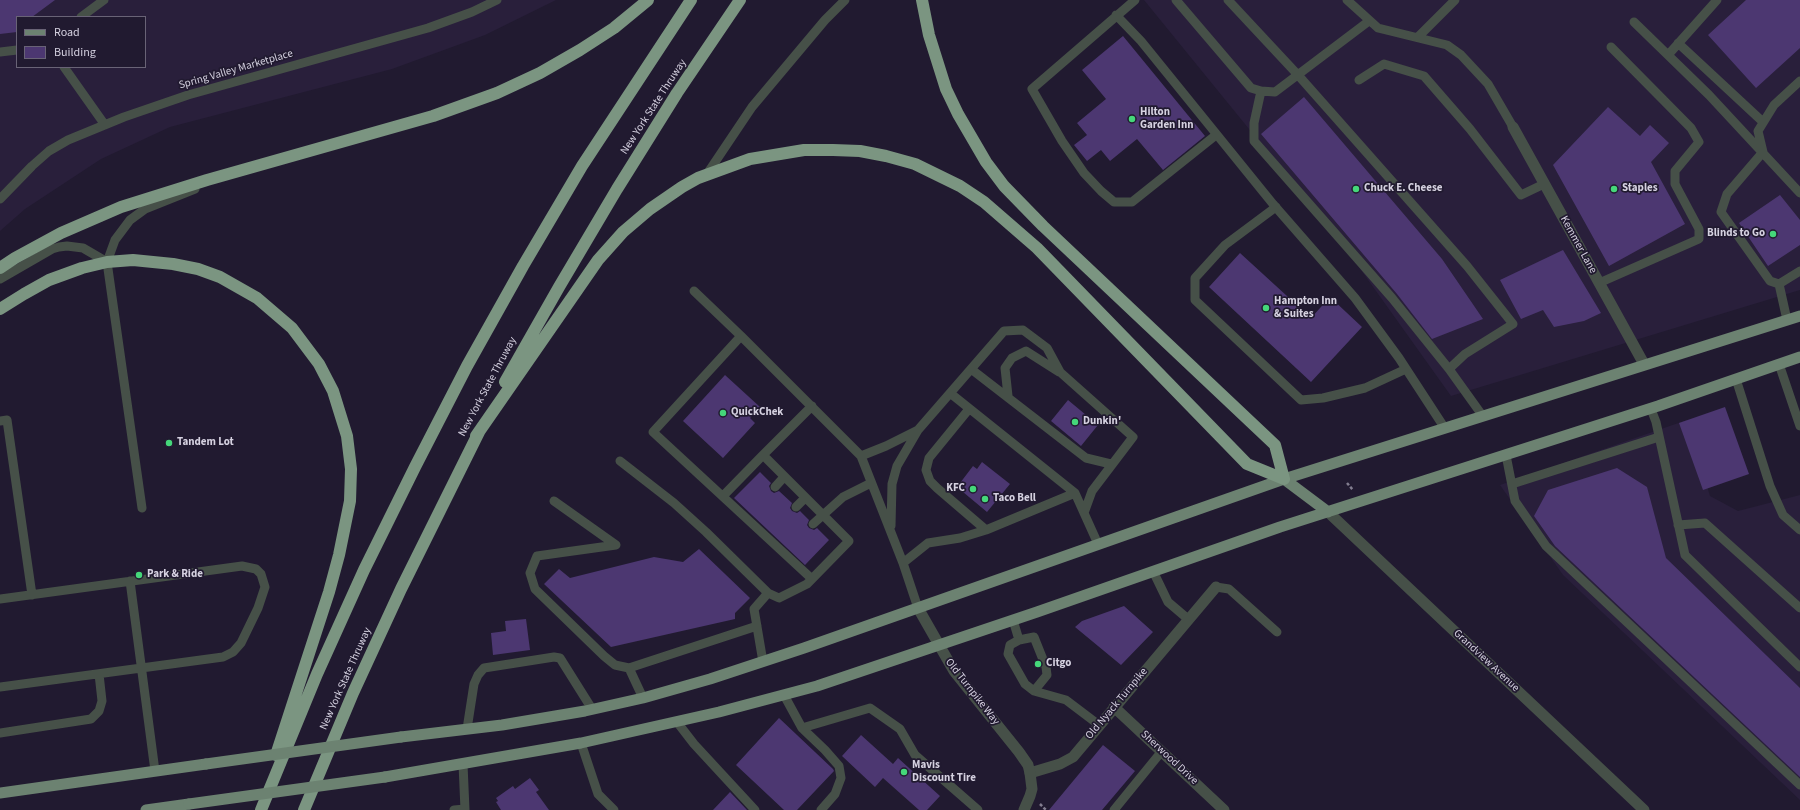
<!DOCTYPE html>
<html>
<head>
<meta charset="utf-8">
<style>
	body { margin:0 }
	#map { position:relative; width:1800px; height:810px; overflow:hidden; background:#211a30; font-family:"Source Sans 3",sans-serif }
	canvas { display:block }
	.legend { position:absolute; left:16px; top:16px; width:130px; height:52px; box-sizing:border-box; background:#211a30; border:1px solid #696376; margin:0; padding:5px 7px; list-style:none; font-size:12px; color:#d5d1e0 }
	.legend li { display:flex; align-items:center; gap:8px; height:20px }
	.legend b { width:20px; border:1px solid #696376 }
</style>
</head>
<body>
<div id="map">
<canvas width="1800" height="810"></canvas>
<ul class="legend">
<li><b style="height:5px;background:#6c8271"></b>Road</li>
<li><b style="height:11px;background:#4c3771"></b>Building</li>
</ul>
</div>
<script>
const context = document.querySelector('canvas').getContext('2d');
context.lineJoin = 'round';
function paint(path, color) {
  context.fillStyle = color;
  context.fill(path, 'evenodd');
}
function poly(rows) {
  const path = new Path2D();
  for (const r of rows) {
    path.moveTo(r[0], r[1]);
    for (let i = 2; i < r.length; i += 2) path.lineTo(r[i], r[i + 1]);
  }
  return path;
}
function stroke(path, color, width, dash) {
  context.strokeStyle = color;
  context.lineWidth = width;
  context.lineCap = dash ? 'butt' : 'round';
  context.setLineDash(dash || []);
  context.stroke(path);
}
function write(font, color, halo, rows, align = 'center') {
  context.font = font + ' "Source Sans 3",sans-serif';
  context.lineWidth = 3.5;
  context.setLineDash([]);
  context.textBaseline = 'middle';
  context.strokeStyle = halo;
  context.fillStyle = color;
  for (const [text, x, y, turn = 0] of rows) {
    context.save();
    context.translate(x, y);
    context.rotate((+turn || 0) * Math.PI / 180);
    context.textAlign = isNaN(turn) ? turn : align;
    if (halo) context.strokeText(text, 0, 0);
    context.fillText(text, 0, 0);
    context.restore();
  }
}
paint(poly([
	[0,0,556,0,485,35,392,69,170,127,101,159,25,209,0,231],
	[17,17,145,17,145,67,17,67],
	[1144,0,1800,0,1800,290,1451,396,1341,242],
	[1687,420,1710,496,1738,511,1800,495,1800,800,1563,575,1500,485]
]), '#291f3b');
paint(poly([
	[0,0,55,0,32,17,17,17,17,32,0,34],
	[1746,0,1800,0,1800,48,1756,88,1708,35],
	[1123,36,1205,136,1163,170,1137,139,1110,161,1101,150,1087,161,1074,145,1087,135,1077,123,1106,99,1082,70],
	[1304,97,1442,259,1483,319,1432,339,1397,294,1261,134],
	[1608,107,1640,136,1650,125,1669,143,1651,162,1685,224,1609,266,1553,165],
	[1780,195,1800,220,1800,245,1768,266,1739,223],
	[1563,250,1601,313,1584,321,1554,327,1543,310,1521,319,1500,280],
	[1240,253,1311,318,1330,297,1362,327,1311,382,1209,287],
	[725,375,760,407,750,418,755,423,723,458,683,421],
	[1068,400,1098,425,1081,446,1051,421],
	[1725,407,1749,474,1703,490,1679,423],
	[982,462,1010,484,987,512,957,487,973,466,977,469],
	[1617,468,1647,487,1666,558,1800,688,1800,777,1555,546,1534,516,1548,490],
	[760,472,771,483,769,486,771,491,774,493,779,491,792,503,790,508,792,511,797,513,800,511,809,520,807,525,809,528,814,530,817,528,829,540,805,565,734,498],
	[699,549,750,598,735,613,735,619,611,647,544,584,559,569,570,578,654,557,683,562],
	[1124,606,1153,632,1121,665,1075,627,1082,621],
	[526,619,530,650,493,655,491,633,506,631,505,621],
	[779,718,833,769,834,771,797,810,784,810,736,765],
	[861,735,893,764,898,758,940,796,927,810,919,810,883,778,875,787,842,756],
	[1103,745,1135,771,1102,810,1049,810],
	[530,778,539,790,536,792,549,810,501,810,496,802,498,801,496,798,513,786,515,789],
	[730,792,747,810,713,810]
]), '#4c3771');
stroke(poly([
	[1347,483,1353,490],
	[1040,804,1046,810]
]), '#827d8f', 2.5, [3, 2]);
stroke(poly([
	[1135,0,1032,89,1062,141,1084,173,1101,191,1114,202,1132,202,1216,135],
	[1176,0,1251,88,1261,91,1275,92,1369,21],
	[1228,0,1298,75,1467,266,1513,324,1465,354,1449,369],
	[1347,0,1378,28,1447,45,1461,55,1488,84,1513,127],
	[1116,15,1141,41,1273,204,1355,298,1399,358,1444,427],
	[81,17,104,0],
	[1634,22,1709,95,1800,193],
	[1418,37,1455,0],
	[1678,43,1763,122],
	[0,52,17,50],
	[1668,55,1717,0],
	[64,67,105,125],
	[1359,80,1384,64,1424,76,1470,129,1521,195,1544,184],
	[1261,91,1254,123,1254,141,1392,298,1449,369,1482,415],
	[707,174,752,107,825,20,845,0],
	[0,199,32,166,49,151,68,140,124,117,188,95,428,28,472,12,497,0],
	[1276,207,1225,245,1195,278,1195,300,1301,400,1323,398,1365,388,1406,369],
	[0,279,52,249,59,247,67,246,83,248,107,262],
	[1599,283,1699,239,1699,229,1675,184,1675,171,1699,142,1691,128,1611,47],
	[1779,284,1770,281,1721,212,1727,194,1763,152,1758,131,1774,105,1800,81],
	[1779,284,1787,320],
	[1779,284,1800,271],
	[694,291,741,336],
	[1779,364,1800,426],
	[971,369,1086,458,1111,464],
	[1736,379,1770,486,1783,515,1800,530],
	[950,393,1075,493,1098,544],
	[1008,396,1005,368,1012,358,1026,351,1059,372],
	[969,409,929,458,926,470,930,481,937,488,986,530],
	[1651,409,1656,422,1685,555,1800,667],
	[0,421,7,420,32,595],
	[1506,455,1515,501,1546,546,1800,785],
	[861,456,886,446,918,430,1004,331,1023,330,1047,348,1060,372,1133,437,1092,491,1084,513],
	[620,461,674,503,706,532,768,593,779,598,807,584,849,541,763,455,812,406],
	[1512,484,1659,437],
	[775,487,784,477],
	[723,496,763,455],
	[554,501,616,545,537,556,530,573,535,589,604,656,615,665,629,668],
	[796,507,805,498],
	[142,508,107,262,115,240,130,220,145,209,195,189],
	[813,524,843,497,871,483],
	[1678,525,1705,523,1800,608],
	[891,526,892,484,897,466,918,430],
	[903,563,928,543,960,538,986,530,1075,493],
	[1153,571,1168,602,1188,619],
	[812,579,653,432,741,336,861,456,903,563,918,608],
	[130,581,155,771],
	[1216,587,1229,589,1277,632],
	[0,599,242,566,256,569,261,574,265,587,258,608,241,643,233,652,223,657,0,687],
	[1013,620,1019,640,1010,645,1008,654,1025,684,1034,691,1066,700,1099,725],
	[1019,640,1034,637,1046,667,1047,675,1034,691],
	[763,662,754,609,768,593],
	[784,695,802,728,870,708,900,729,915,755,978,810],
	[643,698,629,668,757,626],
	[677,722,694,744,755,810],
	[802,728,825,750,839,766,841,778,835,794,821,810],
	[467,729,474,684,478,675,484,668,554,657,560,658,592,709],
	[0,733,91,719,99,711,102,701,99,674],
	[581,743,598,794,614,810],
	[463,764,465,810],
	[454,810,465,809],
	[1114,810,1162,751]
]), '#465048', 9);
stroke(poly([
	[1513,127,1644,364],
	[1328,512,1644,810],
	[1114,707,1224,810],
	[1030,773,1060,764,1073,757,1216,587]
]), '#465048', 11);
stroke(poly([
	[918,608,954,671,1019,752,1028,765,1030,773,1032,789,1030,796,1024,810]
]), '#465048', 11);
stroke(poly([
	[1284,479,1328,512],
	[401,737,502,725,585,711,643,698,710,679,804,648,1284,479,1800,316],
	[385,777,581,743,719,712,817,686,1037,612,1280,527,1658,406,1800,357],
	[0,793,206,764],
	[146,810,189,804]
]), '#6c8271', 11);
stroke(poly([
	[922,0,929,35,946,89,958,114,986,162,1004,186,1043,226,1275,445,1284,479],
	[0,268,15,258,61,233,121,207,207,180,433,116,497,93,540,73,580,50,614,28,648,0],
	[0,309,24,294,49,280,82,268,107,262,133,260,173,264,198,269,220,277,257,298,292,328,319,364,333,391,347,436,351,469,350,501,339,555,329,592,276,755],
	[505,382,559,287,617,189,677,93,740,0],
	[476,436,598,260,623,232,650,209,682,187,698,178,750,159,804,150,833,150,860,151,886,156,915,164,960,186,984,202,1037,248,1247,464,1284,479],
	[261,810,317,674,364,570,415,467,467,366,523,266,582,166,691,0],
	[304,810,353,693,401,589,480,430]
]), '#7b9581', 12);
stroke(poly([
	[206,764,401,737],
	[189,804,385,777]
]), '#6c8271', 11);
for (const [x, y, r, color] of [
	[1132,119,4,"#45d77a"],
	[1356,189,4,"#45d77a"],
	[1614,189,4,"#45d77a"],
	[1773,234,4,"#45d77a"],
	[1266,308,4,"#45d77a"],
	[723,413,4,"#45d77a"],
	[1075,422,4,"#45d77a"],
	[169,443,4,"#45d77a"],
	[973,489,4,"#45d77a"],
	[985,499,4,"#45d77a"],
	[139,575,4,"#45d77a"],
	[1038,664,4,"#45d77a"],
	[904,772,4,"#45d77a"]
]) {
  const dot = new Path2D();
  dot.arc(x, y, r, 0, 2 * Math.PI);
  context.fillStyle = color;
  context.fill(dot);
  stroke(dot, '#211a30', 1.5);
}
write('11px', '#d5d1e0', '#211a30', [
	["Spring Valley Marketplace",236,70,-16],
	["New York State Thruway",654,107,-57],
	["Kemmer Lane",1578,245,61],
	["New York State Thruway",488,387,-62],
	["Grandview Avenue",1486,661,43],
	["New York State Thruway",346,679,-66],
	["Old Turnpike Way",972,692,52],
	["Old Nyack Turnpike",1117,704,-50],
	["Sherwood Drive",1169,758,43]
]);
write('bold 11px', '#d5d1e0', '#211a30', [
	["Hilton",1140,113],
	["Garden Inn",1140,126],
	["Chuck E. Cheese",1364,189],
	["Staples",1622,189],
	["Blinds to Go",1765,234,"right"],
	["Hampton Inn",1274,302],
	["& Suites",1274,315],
	["QuickChek",731,413],
	["Dunkin'",1083,422],
	["Tandem Lot",177,443],
	["KFC",965,489,"right"],
	["Taco Bell",993,499],
	["Park & Ride",147,575],
	["Citgo",1046,664],
	["Mavis",912,766],
	["Discount Tire",912,779]
], 'left');
</script>
</body>
</html>
